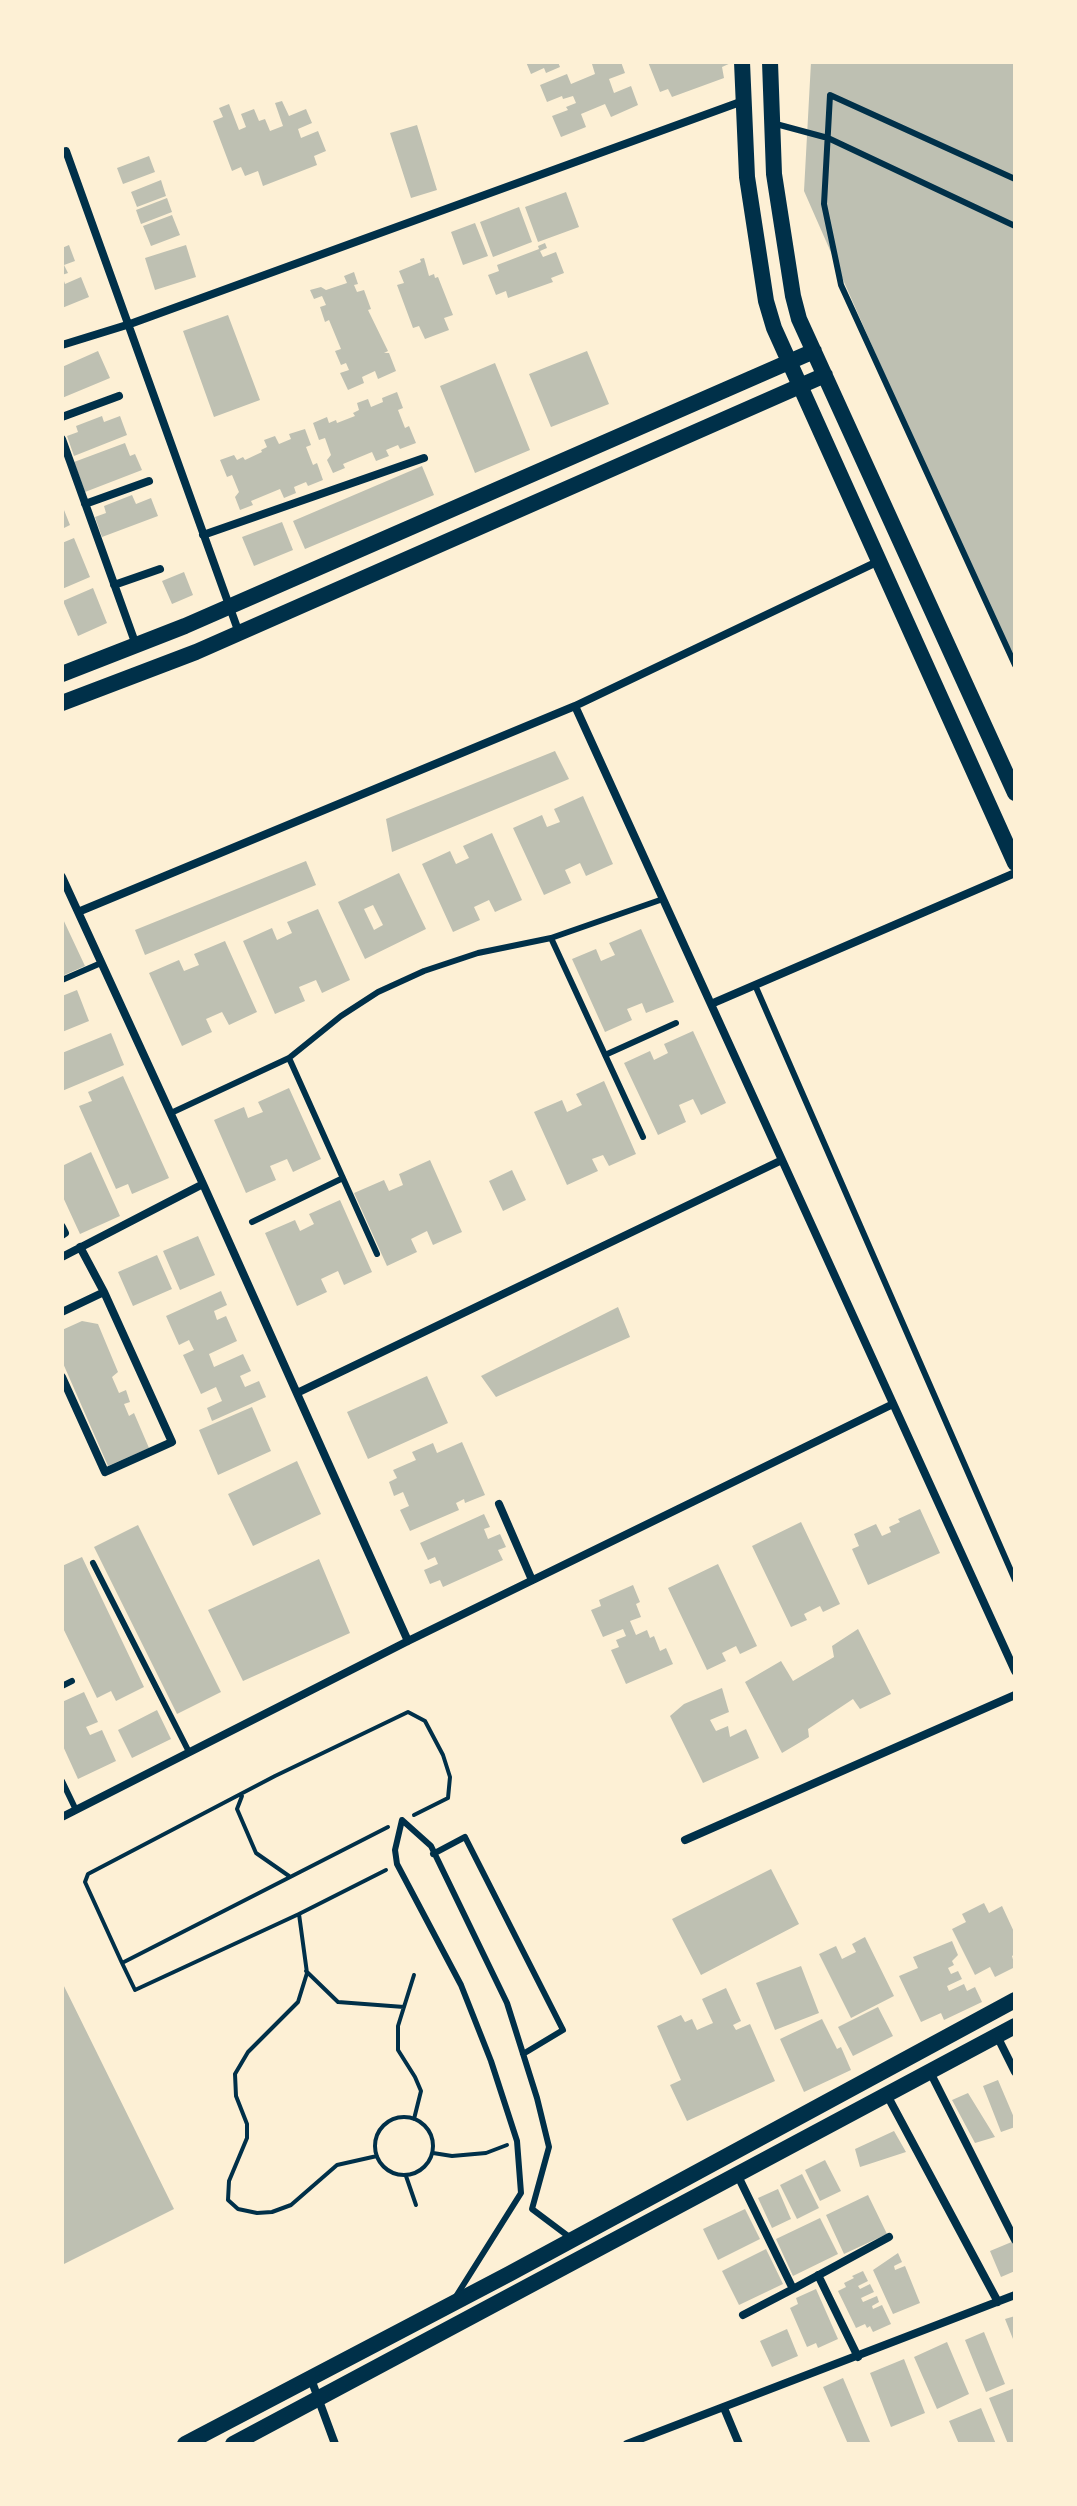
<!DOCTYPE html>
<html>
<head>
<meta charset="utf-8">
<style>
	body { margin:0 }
	#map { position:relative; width:1077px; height:2506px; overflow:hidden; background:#fdf0d5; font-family:Georgia,serif }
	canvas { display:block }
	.frame { position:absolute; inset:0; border:64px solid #fdf0d5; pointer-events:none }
</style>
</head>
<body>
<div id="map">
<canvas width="1077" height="2506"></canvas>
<div class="frame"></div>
</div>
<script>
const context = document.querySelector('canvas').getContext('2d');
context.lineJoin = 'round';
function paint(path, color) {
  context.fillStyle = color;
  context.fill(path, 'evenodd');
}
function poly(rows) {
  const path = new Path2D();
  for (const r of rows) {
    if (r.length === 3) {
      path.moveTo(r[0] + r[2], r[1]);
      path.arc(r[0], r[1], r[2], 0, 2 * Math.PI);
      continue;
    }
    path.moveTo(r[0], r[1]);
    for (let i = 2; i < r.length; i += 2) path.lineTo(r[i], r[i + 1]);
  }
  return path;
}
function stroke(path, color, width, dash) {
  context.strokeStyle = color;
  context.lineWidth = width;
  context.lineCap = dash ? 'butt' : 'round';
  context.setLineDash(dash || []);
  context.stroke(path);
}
paint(poly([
	[526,62,558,62,560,67,546,73,544,68,531,74],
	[597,62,621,62,625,73,609,79,614,93,631,86,638,105,611,117,605,104,581,114,586,127,561,137,552,116,568,110,566,107,576,103,573,96,563,99,562,96,547,102,540,85,567,74,571,84,595,74,592,64],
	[648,62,733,62,722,67,724,78,672,97,668,89,660,92],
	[811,62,1015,62,1015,671,804,191],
	[282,101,289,116,306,109,312,123,298,129,301,138,318,131,326,151,314,156,317,165,263,186,258,171,245,176,241,167,232,171,213,121,223,117,219,108,229,104,239,130,246,127,241,114,254,109,259,121,265,119,270,131,283,126,275,103],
	[417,125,437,190,411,198,390,133],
	[149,156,155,172,123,184,117,168],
	[161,180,166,196,137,207,131,192],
	[566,192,579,227,538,242,525,207],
	[167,198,172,212,141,224,136,210],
	[519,207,532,242,493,257,480,222],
	[172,215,180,235,151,246,143,226],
	[475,223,488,256,463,265,451,232],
	[545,243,547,248,540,251,543,257,556,252,564,273,551,278,553,282,508,298,506,291,496,295,488,275,499,271,497,265,539,249,538,246],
	[69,245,75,261,64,265,68,273,62,275,62,248],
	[186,245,196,277,155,290,145,258],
	[424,258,429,276,434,274,435,278,438,277,453,315,444,318,449,330,425,339,419,326,413,328,397,285,404,283,399,271,421,262,420,259],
	[354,272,358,284,354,285,357,292,364,290,371,309,368,310,388,351,384,353,389,353,396,371,378,379,375,371,362,377,364,383,348,390,340,373,349,370,346,363,341,365,335,351,341,349,329,320,325,322,320,307,326,305,322,296,314,299,310,290,321,287,326,290,347,283,344,276],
	[62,275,65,284,81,277,89,297,62,308],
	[228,315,260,400,214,417,183,331],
	[98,351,110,378,62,398,62,367],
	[587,351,609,404,551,427,529,374],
	[495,363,530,450,475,473,440,386],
	[397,392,403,408,398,410,405,428,409,426,416,443,400,449,398,445,386,450,389,456,376,461,372,452,343,464,345,468,333,473,327,460,331,455,325,438,319,440,313,423,327,417,329,423,336,420,337,423,355,416,353,413,359,410,357,403,368,399,371,407,383,402,382,398],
	[102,416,104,422,120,416,127,435,74,456,67,436,78,432,76,426],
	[305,429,311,445,306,447,313,465,317,463,323,480,308,486,306,482,294,487,296,493,284,498,280,489,251,501,253,505,240,510,235,497,239,492,232,475,227,477,220,460,234,455,237,460,243,457,245,460,262,452,261,450,267,447,264,440,275,436,279,444,291,439,289,434],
	[125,443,130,456,135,454,142,470,85,492,74,462],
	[422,466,434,495,305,549,293,521],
	[132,495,136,504,151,498,158,516,102,537,95,517,106,513,104,506],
	[62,505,70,525,62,529],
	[282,522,293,550,254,566,242,537],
	[74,538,90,577,62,589,62,543],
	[184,572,193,595,172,604,162,581],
	[93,588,107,623,78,636,63,601],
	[555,751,569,779,392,852,386,819],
	[583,796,613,864,586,876,580,863,565,870,571,883,544,895,513,828,542,815,547,827,560,822,554,809],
	[492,833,522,900,495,912,489,900,474,907,480,920,453,932,422,864,450,851,456,864,469,858,463,846],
	[306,861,316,885,145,955,135,930],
	[399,873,426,929,365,959,338,902],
	[373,905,383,925,374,930,364,909],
	[318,909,350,980,322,993,316,980,299,987,305,1001,275,1014,243,941,272,928,277,940,292,933,287,922],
	[62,917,85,966,62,976],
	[641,929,674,1002,646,1013,642,1003,627,1009,632,1020,605,1032,572,959,596,949,601,961,615,955,609,943],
	[225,941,257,1012,229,1025,222,1012,206,1019,212,1032,182,1046,149,973,179,960,184,971,199,965,194,954],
	[77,990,89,1021,62,1032,62,996],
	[693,1031,726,1103,701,1115,693,1099,679,1105,686,1122,658,1135,624,1063,650,1051,654,1060,668,1053,664,1044],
	[111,1033,124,1065,62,1091,62,1053],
	[123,1076,169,1178,132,1194,128,1184,116,1189,79,1106,92,1101,88,1092],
	[604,1081,636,1154,609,1166,603,1155,592,1159,598,1171,567,1185,534,1112,562,1100,567,1112,582,1105,576,1094],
	[289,1088,321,1159,293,1172,287,1159,270,1166,276,1180,246,1193,214,1120,244,1107,248,1118,263,1112,258,1102],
	[91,1152,120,1216,80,1234,62,1195,62,1166],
	[430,1160,462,1232,433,1245,427,1231,411,1239,417,1252,387,1266,354,1193,384,1180,389,1191,403,1185,399,1174],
	[512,1170,526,1200,503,1211,489,1181],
	[340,1200,372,1272,344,1285,338,1271,321,1279,327,1292,297,1306,265,1233,295,1220,300,1231,314,1224,309,1214],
	[198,1236,215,1275,180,1290,163,1251],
	[157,1255,172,1289,133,1306,118,1272],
	[221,1291,227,1305,214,1311,217,1320,226,1316,237,1341,209,1354,214,1367,243,1354,251,1371,240,1376,245,1387,259,1381,266,1397,212,1421,207,1408,222,1401,216,1387,201,1394,183,1355,194,1350,189,1340,179,1345,166,1316],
	[618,1307,630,1337,496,1397,481,1376],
	[82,1321,98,1324,118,1372,112,1377,119,1393,126,1390,130,1402,124,1404,129,1416,134,1413,149,1448,108,1466,62,1361,62,1330],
	[427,1376,448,1423,368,1459,347,1412],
	[252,1407,271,1451,218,1475,199,1430],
	[462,1442,485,1495,465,1503,464,1499,456,1503,459,1510,410,1531,400,1510,409,1506,403,1492,394,1496,389,1482,397,1478,393,1470,416,1460,412,1452,433,1443,437,1453],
	[297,1461,321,1514,253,1546,228,1494],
	[920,1509,940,1553,868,1585,852,1549,859,1546,854,1534,876,1524,882,1536,891,1532,889,1527,900,1522,898,1519],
	[484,1514,490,1527,484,1529,488,1539,500,1534,506,1547,498,1550,503,1560,443,1587,440,1580,430,1584,424,1570,438,1564,435,1557,428,1560,420,1543],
	[801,1522,840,1604,823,1612,820,1606,804,1614,807,1620,791,1627,752,1546],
	[138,1525,221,1692,177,1714,94,1547],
	[82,1557,144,1687,116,1701,111,1691,97,1698,62,1626,62,1566],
	[319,1559,350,1633,243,1681,208,1610],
	[718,1564,757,1646,740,1654,736,1646,722,1653,726,1661,707,1670,668,1588],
	[633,1585,640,1602,636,1604,641,1617,630,1621,636,1635,647,1630,650,1638,654,1636,660,1651,666,1648,673,1664,626,1684,611,1650,619,1647,616,1640,626,1636,623,1629,603,1637,591,1610,601,1606,599,1600],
	[858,1629,891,1694,860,1709,853,1699,808,1729,809,1737,782,1753,745,1682,781,1661,793,1681,834,1657,832,1646],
	[722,1688,729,1712,710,1720,716,1731,728,1726,730,1737,746,1729,759,1758,703,1783,670,1716,684,1704],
	[84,1692,98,1722,86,1727,90,1735,102,1730,116,1761,78,1779,62,1744,62,1702],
	[157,1710,171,1739,132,1758,118,1730],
	[771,1869,799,1924,701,1975,672,1919],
	[984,1903,989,1913,1002,1906,1015,1934,1015,1954,1012,1956,1015,1967,995,1977,990,1967,975,1975,952,1929,966,1922,962,1914],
	[865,1937,894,1996,851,2018,819,1954,836,1946,842,1959,856,1952,852,1944],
	[952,1941,958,1955,952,1961,954,1965,948,1968,951,1974,958,1971,962,1979,947,1986,949,1991,964,1984,967,1991,975,1987,982,2002,944,2020,941,2013,921,2022,899,1976,918,1968,913,1957],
	[801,1966,819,2013,775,2030,756,1983],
	[62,1982,174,2209,62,2265],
	[726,1988,741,2021,733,2025,736,2030,750,2024,775,2081,687,2121,670,2085,681,2080,657,2026,681,2015,685,2022,692,2019,697,2030,713,2023,702,1999],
	[878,2007,893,2036,853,2056,838,2027],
	[822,2019,837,2049,841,2047,851,2070,804,2092,780,2039],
	[998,2080,1015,2120,1015,2127,1001,2132,983,2086],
	[968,2093,995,2137,975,2143,952,2100],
	[894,2131,906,2152,860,2167,855,2149],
	[825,2160,841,2191,820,2201,805,2170],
	[802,2174,819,2208,797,2219,780,2185],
	[778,2189,791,2219,772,2228,758,2198],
	[868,2195,887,2234,844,2254,826,2215],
	[745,2209,760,2239,718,2260,703,2229],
	[820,2218,838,2254,793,2276,776,2239],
	[1014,2241,1015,2271,1001,2277,990,2251],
	[766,2249,783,2284,739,2305,722,2271],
	[898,2253,902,2262,894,2266,895,2270,905,2266,920,2303,893,2314,873,2270],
	[863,2271,868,2281,858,2286,860,2289,870,2284,874,2292,861,2298,863,2302,877,2296,879,2302,872,2306,873,2309,882,2305,891,2324,873,2332,870,2326,867,2328,865,2324,856,2328,838,2291,846,2287,844,2283,854,2278,852,2276],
	[816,2289,838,2339,818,2348,816,2343,807,2347,790,2308,798,2304,796,2298],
	[1015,2316,1015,2344,1005,2319],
	[787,2329,798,2356,772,2367,760,2341],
	[984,2332,1005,2384,986,2392,965,2340],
	[947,2342,969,2394,937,2409,914,2357],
	[904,2359,925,2413,891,2427,870,2373],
	[843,2378,870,2442,865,2444,848,2444,823,2387],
	[1015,2388,1015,2444,1008,2444,989,2398],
	[981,2408,996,2444,959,2444,949,2421]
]), '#bec0b2');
stroke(poly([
	[242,1796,237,1809,256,1853,289,1876],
	[299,1914,386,1870],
	[122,1963,85,1882,88,1874,275,1776,408,1712,425,1721,443,1755,450,1777,448,1798,414,1815],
	[306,1971,338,2002,404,2007],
	[404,2146,29],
	[414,2119,421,2091,415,2077,398,2050,398,2026,414,1975],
	[433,2153,452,2156,486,2153,507,2145],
	[377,2156,337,2165,291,2205,272,2212,257,2213,238,2209,228,2200,229,2181,247,2138,247,2124,236,2096,235,2074,248,2052,298,2002,307,1973,299,1914,135,1990,122,1963,388,1827],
	[406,2176,416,2205]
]), '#003049', 4);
stroke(poly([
	[776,124,828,138,1015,226],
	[1015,179,830,95,824,204,841,285,1015,665],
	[551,938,643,1137],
	[62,980,101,963],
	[755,985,1015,1580],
	[605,1055,676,1023],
	[289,1058,377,1254],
	[171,1113,289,1058,341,1016,378,992,424,971,478,953,551,938,663,899],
	[252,1222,343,1178],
	[93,1563,189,1752],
	[62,1686,72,1681],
	[62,1781,76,1810],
	[433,1854,465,1837,563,2030,523,2054],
	[455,2298,521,2193,517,2141,491,2061,461,1985,397,1864,395,1850,402,1820,431,1846,507,2003,537,2098,549,2147,532,2209,572,2239]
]), '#003049', 6);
stroke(poly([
	[66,151,239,633],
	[62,345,130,324,743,101],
	[62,417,119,396],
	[62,439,136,645],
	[85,504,149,481],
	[203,535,424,458],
	[114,585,160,569],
	[575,706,1015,1671],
	[62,877,203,1184,408,1641],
	[78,912,575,706,879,561],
	[711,1004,1015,873],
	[62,1227,65,1233,62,1235],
	[62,1257,203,1184],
	[62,1312,104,1292,80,1247],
	[62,1377,105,1472,172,1442,104,1292],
	[297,1393,782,1160],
	[499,1504,532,1580],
	[62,1817,408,1641,893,1404],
	[685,1840,1015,1695],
	[997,2036,1015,2072],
	[930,2072,1015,2240],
	[887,2095,998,2302],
	[738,2176,793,2289,889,2237],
	[818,2275,858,2357],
	[743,2315,793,2289],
	[311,2379,335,2444],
	[724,2408,739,2444],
	[627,2444,1015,2295]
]), '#003049', 8);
stroke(poly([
	[742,62,747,177,766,301,774,328,1015,863],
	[770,62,774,174,793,296,799,319,1015,793],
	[62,674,185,626,814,351],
	[62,703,196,652,825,375],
	[185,2444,509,2274,1015,2000],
	[233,2444,1015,2026]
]), '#003049', 16);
</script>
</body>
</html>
